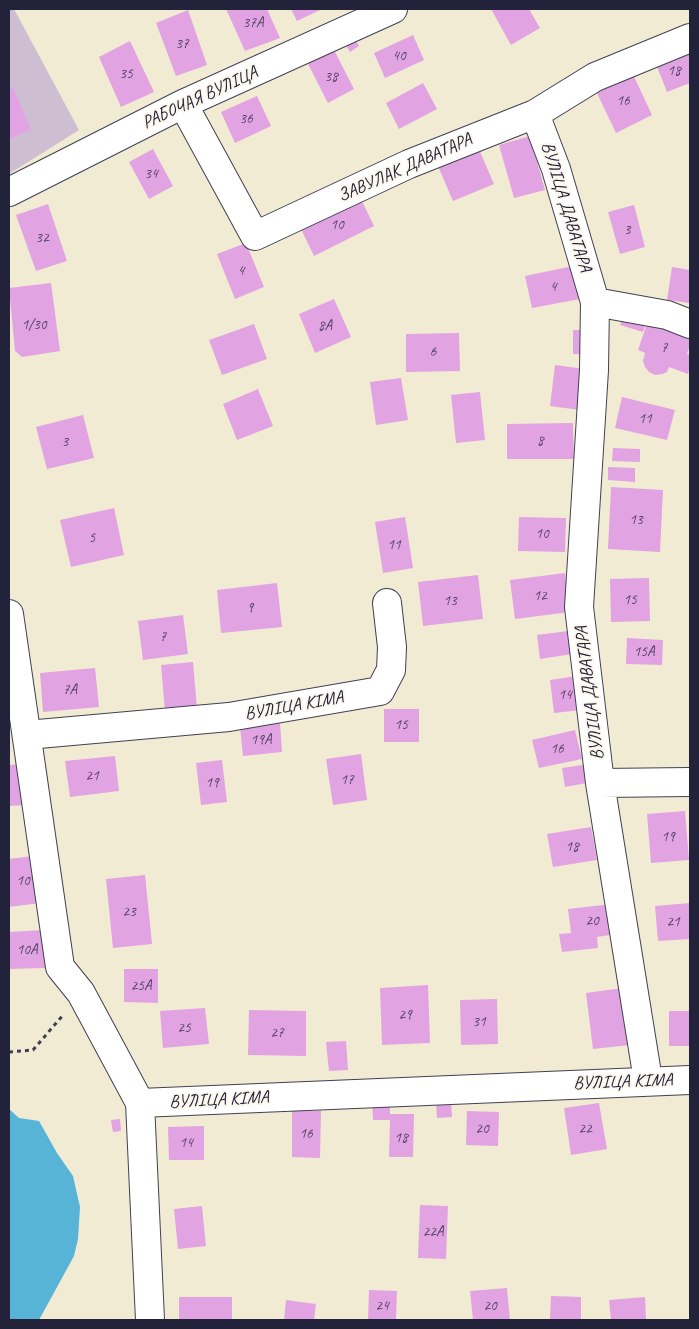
<!DOCTYPE html>
<html>
<head>
<meta charset="utf-8">
<style>
	body { margin:0 }
	#map { position:relative; width:699px; height:1329px; overflow:hidden; background:#f2ebd4; font-family:Caveat,sans-serif }
	canvas { display:block }
	.frame { position:absolute; inset:0; border:10px solid #22223b; pointer-events:none }
</style>
</head>
<body>
<div id="map">
<canvas width="699" height="1329"></canvas>
<div class="frame"></div>
</div>
<script>
const context = document.querySelector('canvas').getContext('2d');
context.lineJoin = 'round';
function paint(path, color) {
  context.fillStyle = color;
  context.fill(path, 'evenodd');
}
function poly(rows) {
  const path = new Path2D();
  for (const r of rows) {
    path.moveTo(r[0], r[1]);
    for (let i = 2; i < r.length; i += 2) path.lineTo(r[i], r[i + 1]);
  }
  return path;
}
function stroke(path, color, width, dash) {
  context.strokeStyle = color;
  context.lineWidth = width;
  context.lineCap = dash ? 'butt' : 'round';
  context.setLineDash(dash || []);
  context.stroke(path);
}
function write(font, color, halo, rows, align = 'center') {
  context.font = font + ' Caveat,sans-serif';
  context.lineWidth = 4;
  context.setLineDash([]);
  context.textBaseline = 'middle';
  context.strokeStyle = halo;
  context.fillStyle = color;
  for (const [text, x, y, turn = 0] of rows) {
    context.save();
    context.translate(x, y);
    context.rotate((+turn || 0) * Math.PI / 180);
    context.textAlign = isNaN(turn) ? turn : align;
    if (halo) context.strokeText(text, 0, 0);
    context.fillText(text, 0, 0);
    context.restore();
  }
}
paint(poly([
	[9,9,14,9,79,130,9,174]
]), '#cebed1');
paint(poly([
	[9,1109,19,1118,39,1121,57,1153,73,1176,80,1207,78,1239,74,1256,39,1320,9,1320]
]), '#57b4d6');
paint(poly([
	[226,9,267,9,280,38,245,51],
	[291,9,322,9,297,21],
	[491,9,529,9,540,28,511,45],
	[188,10,207,65,176,76,156,23],
	[350,31,359,46,350,52,341,37],
	[413,35,424,60,385,78,374,53],
	[130,41,154,92,121,107,99,57],
	[690,45,690,83,667,92,654,59],
	[334,50,354,89,328,103,308,64],
	[631,70,652,115,616,133,594,87],
	[423,83,437,109,399,129,386,103],
	[13,87,31,130,9,139,9,89],
	[257,96,271,126,235,143,221,112],
	[530,136,545,190,514,198,499,145],
	[478,147,494,184,453,201,437,164],
	[153,149,173,186,149,199,129,162],
	[359,195,374,226,314,256,299,225],
	[48,204,67,261,36,271,16,215],
	[634,205,645,247,620,254,608,212],
	[246,243,264,287,235,299,217,254],
	[573,266,580,299,532,308,525,276],
	[672,267,690,270,690,303,667,300],
	[51,283,60,351,22,357,15,351,9,288],
	[334,299,351,337,315,353,299,314],
	[625,311,648,318,643,332,620,325],
	[649,318,690,332,690,345,687,354,690,355,690,367,688,374,669,367,667,372,662,374,655,375,649,372,645,367,643,361,645,353,638,350],
	[254,324,267,359,222,375,209,340],
	[573,330,585,330,585,354,573,354],
	[459,333,460,371,406,372,406,334],
	[555,365,585,369,580,410,550,406],
	[401,378,408,420,376,425,370,382],
	[258,389,273,426,237,440,223,404],
	[480,392,485,440,456,443,451,395],
	[622,397,675,410,667,440,615,428],
	[83,415,94,458,47,469,36,427],
	[573,423,574,459,507,459,507,424],
	[613,448,640,449,640,462,612,461],
	[608,467,635,468,635,482,608,480],
	[611,487,663,490,660,552,608,549],
	[114,508,124,555,71,567,60,520],
	[405,517,413,568,383,573,375,522],
	[519,517,566,518,565,552,518,551],
	[565,573,570,612,515,619,510,580],
	[478,575,483,619,423,626,418,582],
	[649,578,650,621,611,622,610,579],
	[277,583,282,627,221,633,217,590],
	[183,615,188,654,143,660,138,621],
	[568,631,572,654,540,659,537,635],
	[627,638,663,640,662,665,626,664],
	[193,662,197,708,165,711,161,665],
	[95,668,99,707,43,712,40,673],
	[577,676,581,710,554,713,550,680],
	[384,709,419,709,419,742,384,742],
	[280,723,282,752,243,756,240,727],
	[575,730,582,759,539,768,532,740],
	[361,754,367,800,333,805,326,759],
	[115,756,119,791,70,797,65,761],
	[222,760,227,802,201,805,196,763],
	[24,764,26,805,9,806,9,765],
	[589,764,592,782,565,787,562,768],
	[685,811,689,860,651,863,647,814],
	[591,827,597,860,553,867,547,834],
	[33,856,40,903,9,907,9,859],
	[145,875,152,944,113,948,106,879],
	[690,903,690,939,658,941,655,906],
	[612,904,616,934,597,937,598,948,562,952,559,934,571,933,568,909],
	[44,930,45,968,9,969,9,932],
	[124,969,158,969,158,1003,124,1002],
	[428,985,430,1043,382,1045,380,988],
	[623,988,630,1045,593,1049,586,993],
	[497,999,498,1044,461,1045,460,1000],
	[205,1008,209,1044,163,1048,160,1011],
	[249,1010,306,1011,306,1056,248,1055],
	[669,1011,690,1011,690,1046,669,1046],
	[346,1041,348,1070,329,1071,326,1042],
	[372,1100,390,1101,390,1114,414,1114,413,1157,389,1157,390,1120,373,1120],
	[451,1100,452,1117,437,1118,436,1101],
	[599,1103,607,1149,571,1155,564,1108],
	[292,1111,321,1111,320,1158,292,1157],
	[467,1111,499,1112,498,1146,466,1145],
	[120,1119,121,1131,113,1132,111,1120],
	[204,1126,204,1160,169,1160,168,1127],
	[420,1205,448,1206,446,1259,418,1258],
	[202,1206,206,1246,178,1249,174,1209],
	[507,1288,510,1320,473,1320,470,1291],
	[369,1290,397,1291,396,1320,368,1320],
	[551,1296,581,1297,581,1320,550,1320],
	[179,1297,232,1297,232,1320,179,1320],
	[645,1297,646,1320,611,1320,609,1300],
	[286,1300,316,1304,314,1320,284,1320]
]), '#e1a3e2');
const minor = poly([
	[183,104,255,236,409,164,535,114,595,77,690,38],
	[535,114,556,169,595,302,667,315,690,324],
	[9,192,183,104,393,9],
	[595,302,594,370,579,607,600,783,648,1080],
	[9,614,60,967,81,993,140,1103,690,1080],
	[27,735,229,717,380,691,391,670,392,647,387,603],
	[600,783,690,782],
	[140,1103,150,1320]
]);
stroke(minor, '#414052', 30);
stroke(poly([
	[9,1052,33,1050,64,1014]
]), '#414052', 3, [4, 4]);
stroke(minor, '#fff', 28);
write('15px', '#524265', null, [
	["37А",253,23],
	["37",182,44],
	["40",399,56],
	["18",674,71],
	["35",126,74],
	["38",331,77],
	["16",623,101],
	["36",246,119],
	["34",151,174],
	["10",337,225],
	["3",627,230],
	["32",42,238],
	["4",241,271],
	["4",553,287],
	["1/30",34,325],
	["8А",325,326],
	["7",664,348],
	["6",433,352],
	["11",645,419],
	["8",540,441],
	["3",65,442],
	["13",636,520],
	["10",542,534],
	["5",92,538],
	["11",394,545],
	["12",540,596],
	["15",630,600],
	["13",450,601],
	["9",250,608],
	["7",163,637],
	["15А",644,652],
	["7А",70,690],
	["14",565,695],
	["15",401,725],
	["19А",261,740],
	["16",557,749],
	["21",92,776],
	["17",347,780],
	["19",212,783],
	["19",668,837],
	["18",572,847],
	["10",23,881],
	["23",129,912],
	["20",592,921],
	["21",673,922],
	["10А",27,950],
	["25А",141,986],
	["29",405,1015],
	["31",479,1022],
	["25",184,1028],
	["27",277,1033],
	["20",482,1129],
	["22",585,1129],
	["16",306,1134],
	["18",401,1138],
	["14",186,1143],
	["22А",433,1232],
	["24",382,1306],
	["20",490,1306]
]);
write('18px', '#22223b', '#fbf7ec', [
	["РАБОЧАЯ ВУЛІЦА",200,98,-25],
	["ЗАВУЛАК ДАВАТАРА",405,168,-24],
	["ВУЛІЦА ДАВАТАРА",566,207,73],
	["ВУЛІЦА ДАВАТАРА",590,693,-97],
	["ВУЛІЦА КІМА",294,706,-10],
	["ВУЛІЦА КІМА",623,1082,-2],
	["ВУЛІЦА КІМА",219,1100,-3]
]);
</script>
</body>
</html>
